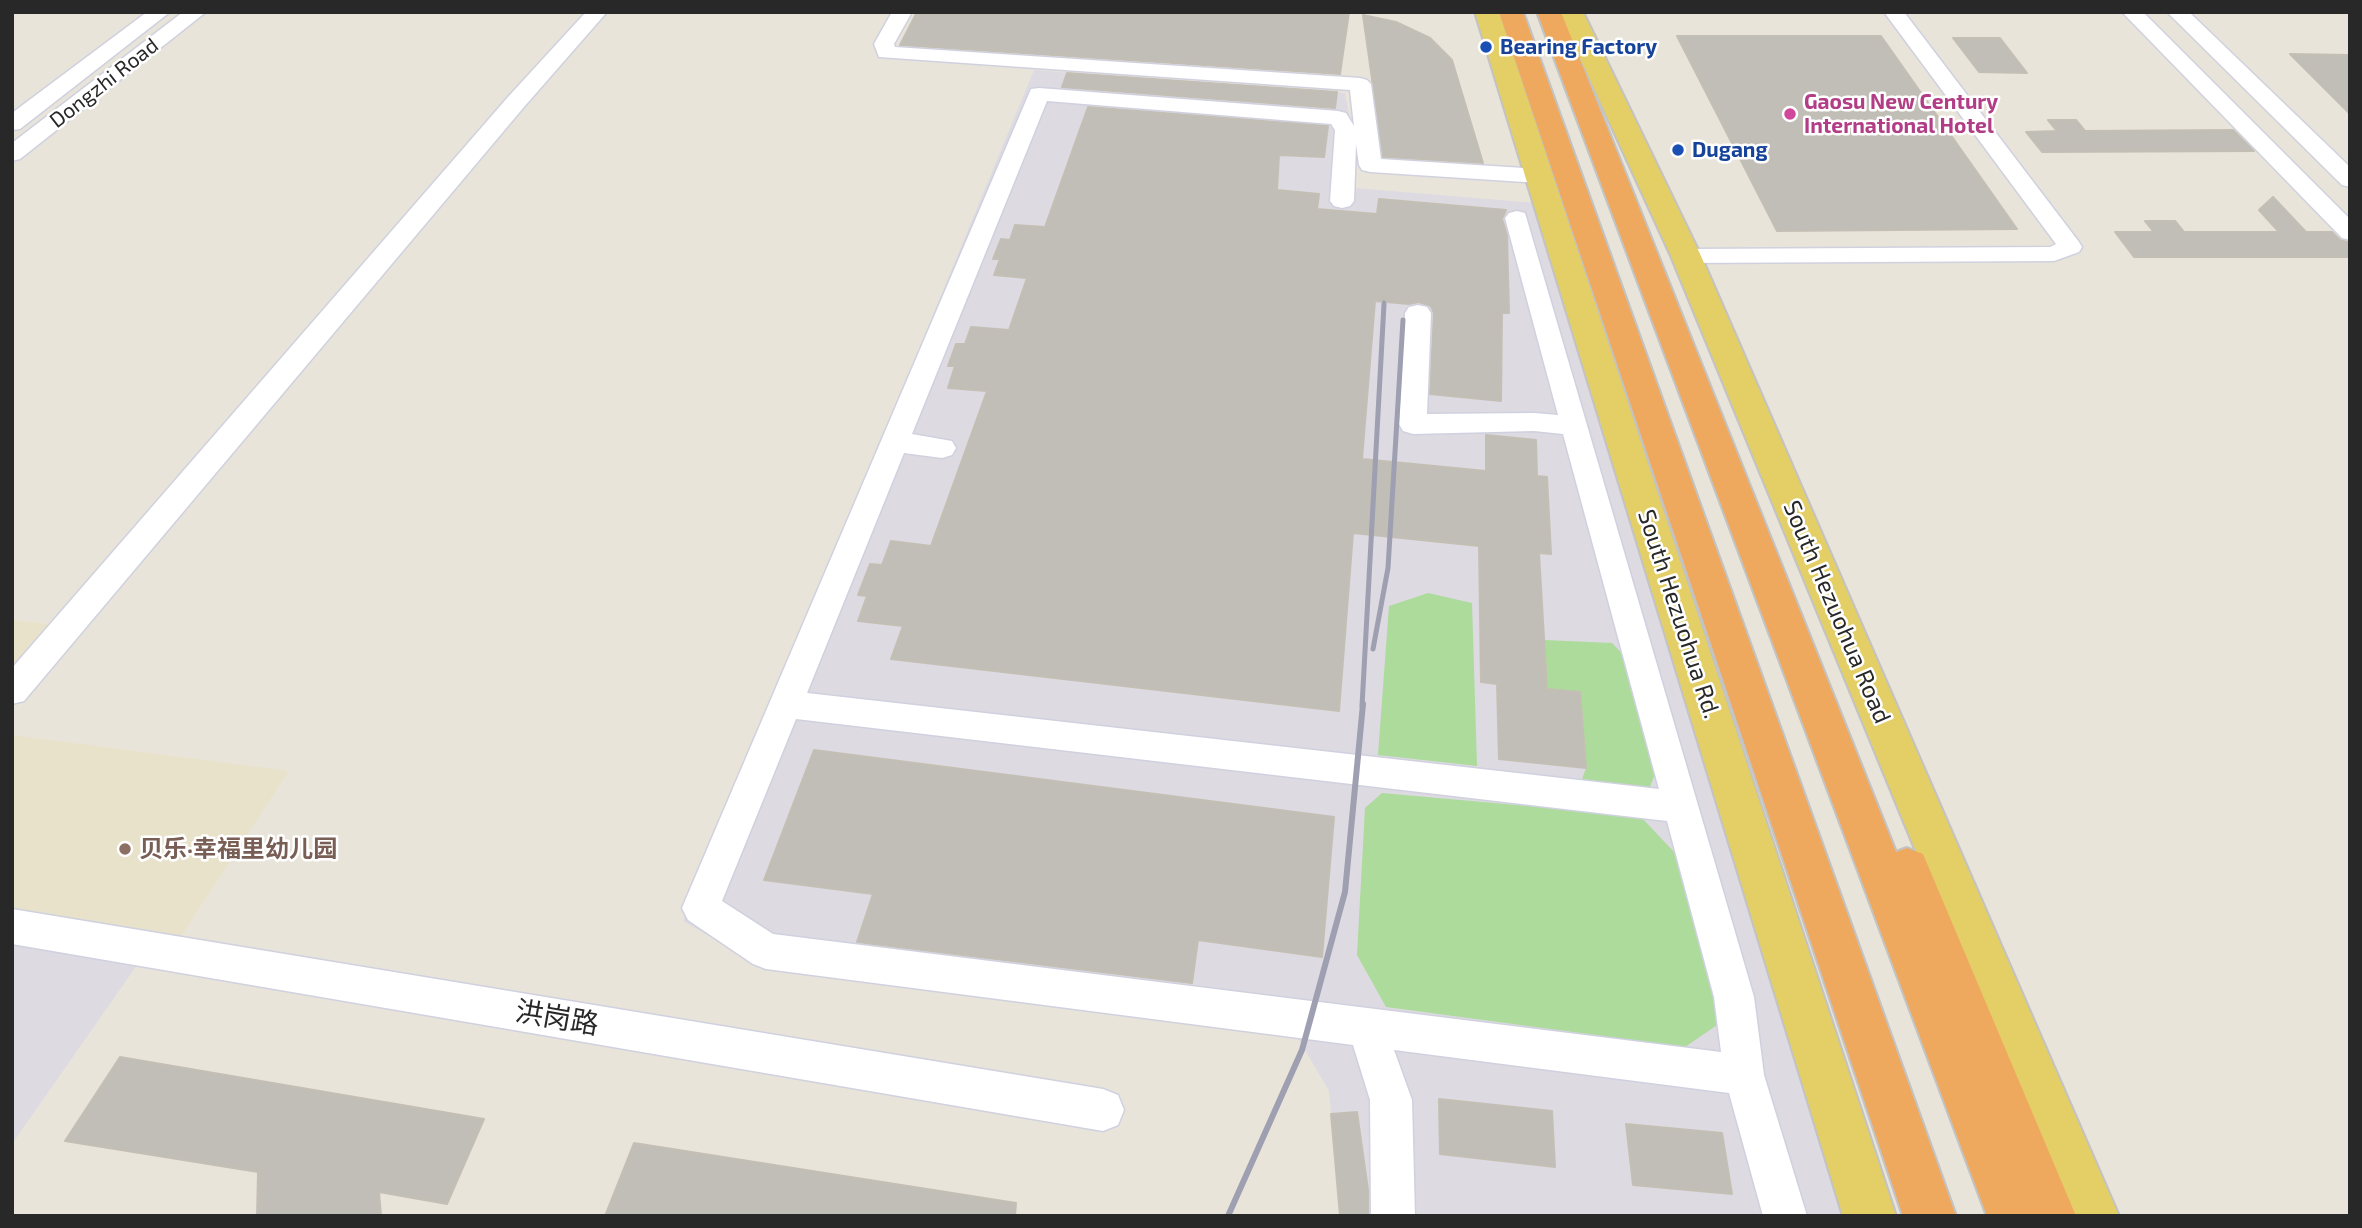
<!DOCTYPE html>
<html>
<head>
<meta charset="utf-8">
<style>
	body { margin:0 }
	#map { position:relative; width:2362px; height:1228px; overflow:hidden; background:#e9e4da; font-family:"Exo 2",sans-serif }
	canvas { display:block }
	.frame { position:absolute; inset:0; border:14px solid #282828; pointer-events:none }
</style>
</head>
<body>
<div id="map">
<canvas width="2362" height="1228"></canvas>
<div class="frame"></div>
</div>
<script>
const context = document.querySelector('canvas').getContext('2d');
context.lineJoin = 'round';
function paint(path, color) {
  context.fillStyle = color;
  context.fill(path, 'evenodd');
}
function poly(rows) {
  const path = new Path2D();
  for (const r of rows) {
    path.moveTo(r[0], r[1]);
    for (let i = 2; i < r.length; i += 2) path.lineTo(r[i], r[i + 1]);
  }
  return path;
}
function stroke(path, color, width, dash) {
  context.strokeStyle = color;
  context.lineWidth = width;
  context.lineCap = dash ? 'butt' : 'round';
  context.setLineDash(dash || []);
  context.stroke(path);
}
function write(font, color, halo, rows, align = 'center') {
  context.font = font + ' "Exo 2","Noto Sans SC",sans-serif';
  context.lineWidth = 5;
  context.setLineDash([]);
  context.textBaseline = 'middle';
  context.strokeStyle = halo;
  context.fillStyle = color;
  for (const [text, x, y, turn = 0] of rows) {
    context.save();
    context.translate(x, y);
    context.rotate((+turn || 0) * Math.PI / 180);
    context.textAlign = isNaN(turn) ? turn : align;
    if (halo) context.strokeText(text, 0, 0);
    context.fillText(text, 0, 0);
    context.restore();
  }
}
paint(poly([
	[1034,70,1345,93,1355,146,1355,188,1548,204,1870,1216,1340,1216,1329,1091,1295,1033,752,961,683,921],
	[12,926,149,948,12,1144]
]), '#dddae2');
paint(poly([
	[12,620,68,626,12,691],
	[12,735,289,771,171,952,12,926]
]), '#e9e2cb');
paint(poly([
	[1428,593,1472,603,1477,766,1378,755,1389,606],
	[1544,640,1612,643,1631,663,1658,766,1648,792,1581,782,1586,768,1580,692,1547,689],
	[1382,793,1640,816,1677,855,1723,1021,1685,1047,1386,1007,1357,955,1365,808]
]), '#acdb9b');
const building = poly([
	[917,12,1349,12,1340,74,900,45,917,12],
	[1363,15,1396,22,1430,38,1452,60,1483,163,1383,157,1363,15],
	[1677,36,1881,36,2017,229,1777,231,1677,36],
	[1953,38,2000,38,2027,73,1979,72,1953,38],
	[2290,54,2350,55,2350,114,2290,54],
	[1067,73,1337,92,1335,108,1062,87,1067,73],
	[1088,107,1328,126,1324,157,1279,155,1277,190,1319,194,1317,209,1377,214,1379,199,1506,210,1502,219,1507,235,1509,313,1502,313,1501,401,1430,394,1434,313,1431,306,1419,302,1409,304,1375,301,1362,459,1486,471,1486,435,1536,440,1537,476,1547,477,1551,554,1539,553,1547,689,1580,692,1586,768,1499,759,1497,684,1481,682,1479,546,1353,533,1339,711,891,659,903,626,858,621,867,596,858,595,870,564,882,565,891,541,931,546,987,391,948,388,955,366,948,366,956,344,965,344,971,327,1009,330,1027,278,994,275,1000,259,993,259,1001,239,1010,240,1015,225,1045,227,1088,107],
	[2048,120,2076,120,2085,131,2233,130,2254,151,2042,152,2026,132,2057,131,2048,120],
	[2273,197,2306,232,2332,232,2340,240,2348,242,2350,257,2134,257,2115,232,2154,232,2145,221,2175,221,2184,232,2279,232,2259,210,2273,197],
	[814,750,1334,817,1322,957,1198,940,1192,983,857,942,873,894,764,880,814,750],
	[120,1057,484,1119,447,1204,379,1192,381,1216,257,1216,258,1172,65,1141,120,1057],
	[1439,1099,1552,1111,1555,1167,1440,1154,1439,1099],
	[1357,1112,1368,1190,1368,1216,1340,1216,1331,1114,1357,1112],
	[1626,1124,1722,1133,1732,1194,1633,1185,1626,1124],
	[634,1143,1016,1203,1015,1216,605,1216,634,1143]
]);
paint(building, '#c1bdb7');
stroke(building, '#c4bfb4', 2);
const minor = poly([
	[147,12,170,12,20,129,12,130,12,113,147,12],
	[183,12,206,12,20,159,12,161,12,143,183,12],
	[586,12,607,12,524,107,24,701,12,704,12,668,508,97,586,12],
	[892,12,912,12,894,44,895,47,1360,78,1367,80,1371,84,1381,159,1540,169,1548,171,1551,176,1548,181,1540,183,1370,172,1362,170,1359,165,1356,144,1354,201,1350,206,1342,208,1334,206,1330,201,1335,130,1331,124,1047,101,912,434,952,441,956,448,952,455,942,458,904,453,807,693,1659,789,1563,434,1534,431,1413,434,1403,431,1399,424,1405,313,1409,307,1418,305,1427,307,1431,313,1427,414,1534,413,1558,415,1505,218,1509,213,1517,211,1525,213,1754,997,1764,1075,1807,1216,1763,1216,1729,1093,1394,1050,1412,1100,1415,1216,1371,1216,1370,1100,1353,1045,766,969,753,964,688,920,682,908,1031,89,1039,88,1338,111,1346,113,1354,126,1350,90,879,57,874,44,892,12],
	[796,719,1667,821,1714,997,1721,1052,773,934,722,901,796,719],
	[1884,12,1904,12,2079,242,2082,247,2079,252,2054,261,1686,263,1677,261,1674,256,1677,251,1686,249,2050,247,2056,244,1884,12],
	[2122,12,2143,12,2350,219,2350,240,2342,238,2122,12],
	[2167,12,2189,12,2350,167,2350,187,2342,185,2167,12],
	[12,909,1103,1089,1118,1095,1124,1110,1118,1125,1103,1131,12,944,12,909]
]);
const major = poly([
	[1475,12,1499,12,1896,1216,1843,1216,1475,12],
	[1559,12,1583,12,1701,256,2119,1216,2066,1216,1671,256,1559,12]
]);
const highway = poly([
	[1499,12,1523,12,1956,1216,1903,1216,1499,12],
	[1537,12,1561,12,1896,852,1907,848,1923,854,2076,1216,1987,1216,1537,12]
]);
stroke(minor, '#d0d1df', 3);
stroke(major, '#c3c3c3', 4);
stroke(highway, '#c3c3c3', 4);
paint(minor, '#fff');
paint(major, '#e3cf65');
paint(highway, '#efa95f');
stroke(poly([
	[1384,306,1384,302]
]), '#9e9fb0', 3.5);
stroke(poly([
	[1373,649,1388,568,1403,320],
	[1362,706,1384,304]
]), '#9e9fb0', 5);
stroke(poly([
	[1228,1216,1302,1050,1345,892,1363,704]
]), '#9e9fb0', 6);
for (const [x, y, r, color] of [
	[1486,47,7,"#1a4fb4"],
	[1790,114,7,"#d1479c"],
	[1678,150,7,"#1a4fb4"],
	[125,849,7,"#8d6e63"]
]) {
  const dot = new Path2D();
  dot.arc(x, y, r, 0, 2 * Math.PI);
  context.fillStyle = color;
  context.fill(dot);
  stroke(dot, '#fff', 2.5);
}
write('bold 21px', '#164399', '#fff', [
	["Bearing Factory",1500,47],
	["Dugang",1692,150]
], 'left');
write('21px', '#282828', '#fff', [
	["Dongzhi Road",104,83,-38]
]);
write('bold 21px', '#b23c85', '#fff', [
	["Gaosu New Century",1804,102],
	["International Hotel",1804,126]
], 'left');
write('24px', '#282828', '#fff', [
	["South Hezuohua Road",1837,612,67],
	["South Hezuohua Rd.",1679,614,72]
]);
write('bold 24px', '#785e54', '#fff', [
	["贝乐·幸福里幼儿园",139,849]
], 'left');
write('28px', '#282828', '#fff', [
	["洪岗路",557,1018,10]
]);
</script>
</body>
</html>
